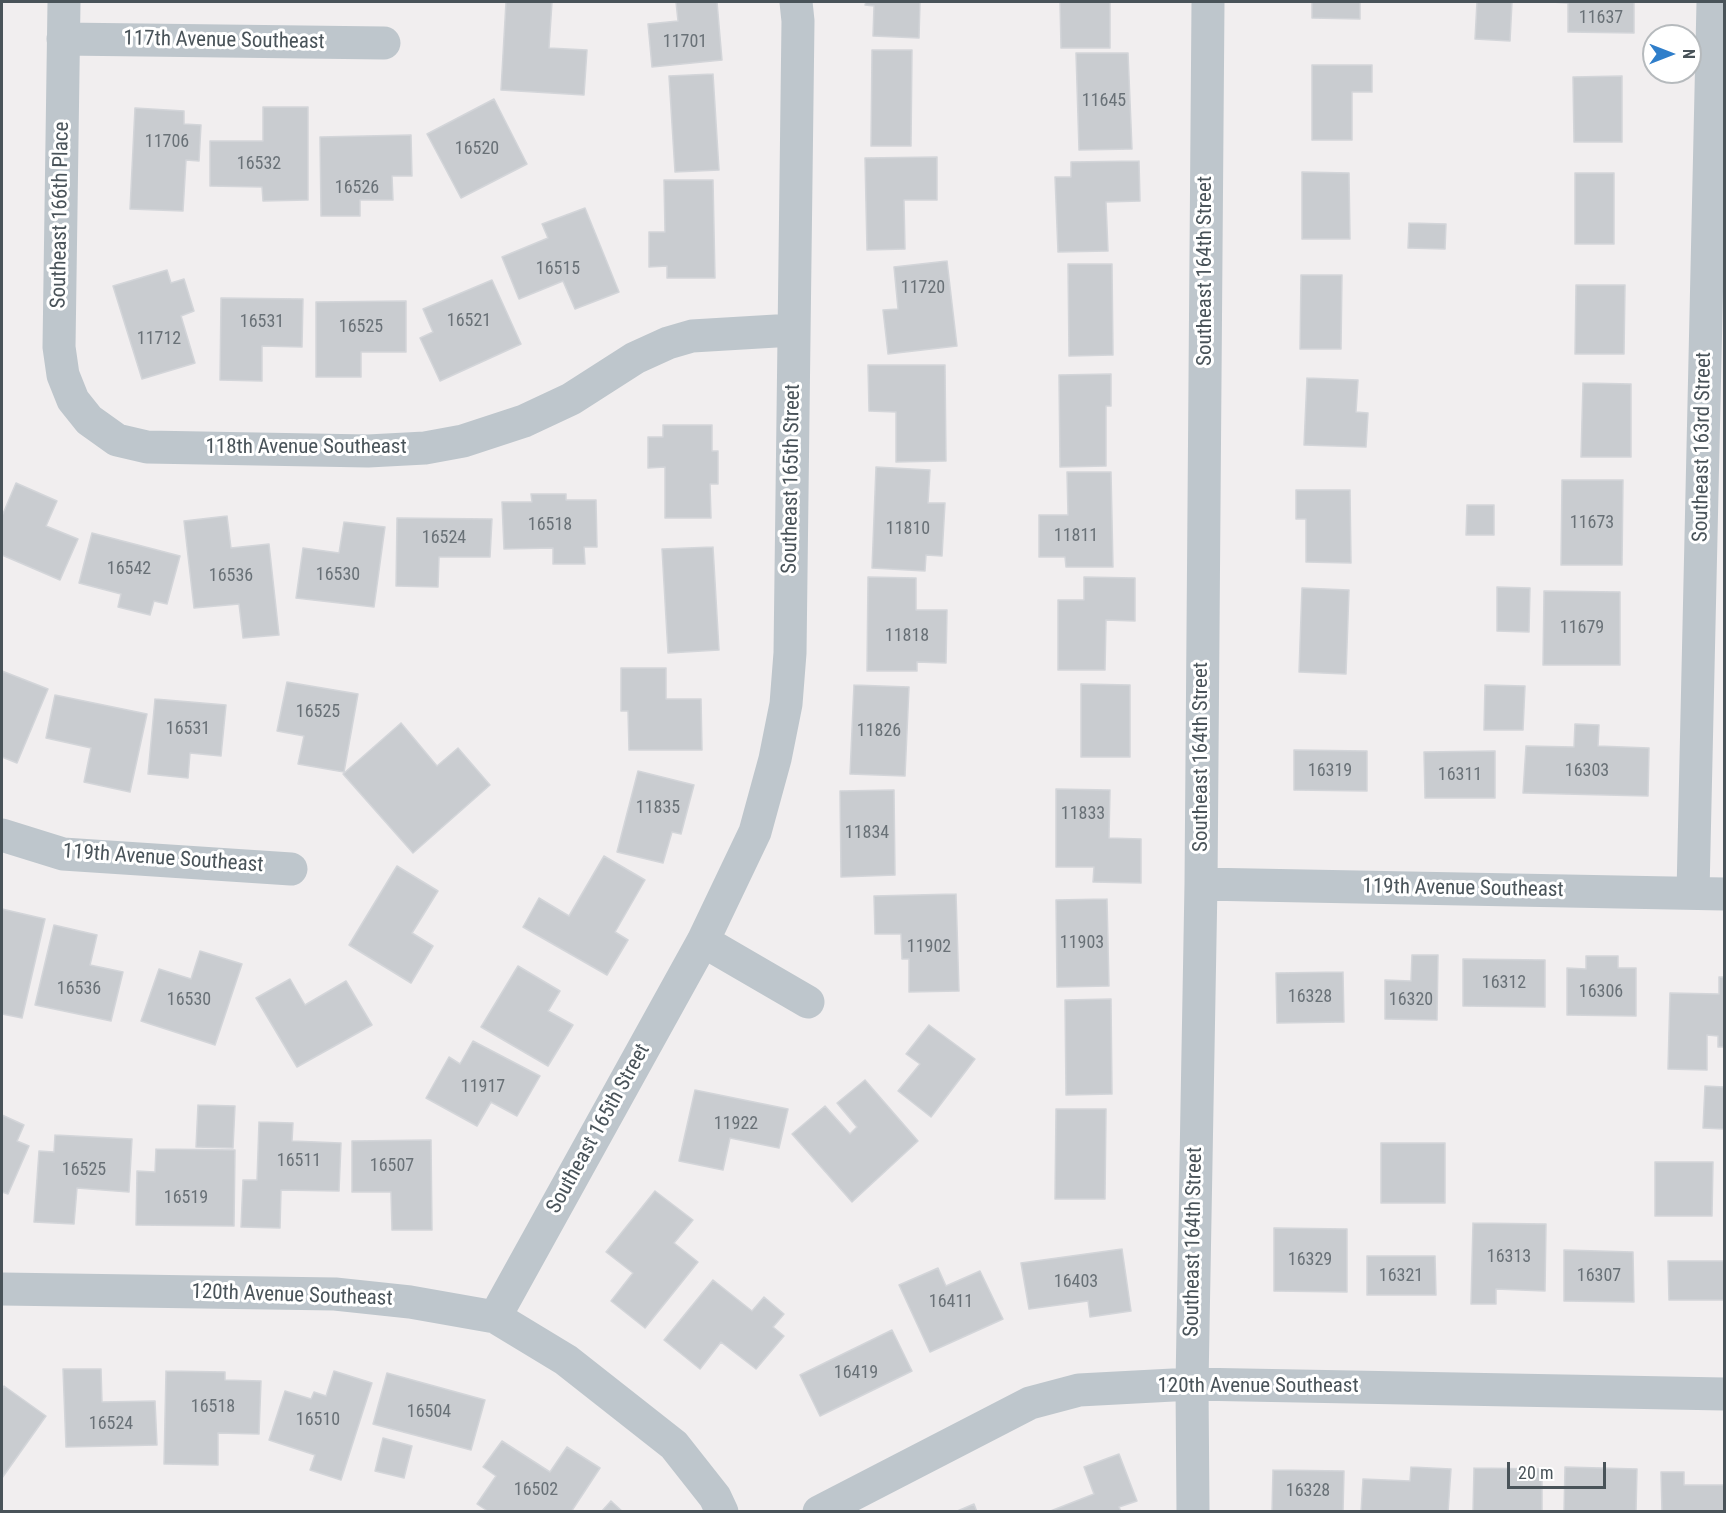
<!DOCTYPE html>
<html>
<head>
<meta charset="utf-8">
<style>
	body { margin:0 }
	#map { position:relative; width:1726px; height:1513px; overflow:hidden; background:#f1eeef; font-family:"Roboto Condensed",sans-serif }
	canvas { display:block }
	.frame { position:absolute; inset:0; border:3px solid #495359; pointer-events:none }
	.north { position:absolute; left:1642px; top:24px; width:60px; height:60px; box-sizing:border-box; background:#fff; border:2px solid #b6babd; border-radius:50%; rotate:90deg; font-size:16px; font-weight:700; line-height:24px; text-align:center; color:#495359 }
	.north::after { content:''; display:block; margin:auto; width:21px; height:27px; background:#2f7eca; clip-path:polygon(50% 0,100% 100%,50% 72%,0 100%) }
	.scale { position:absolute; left:1507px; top:1462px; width:99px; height:27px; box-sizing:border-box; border:3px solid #495359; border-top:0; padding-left:8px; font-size:18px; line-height:21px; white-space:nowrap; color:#495359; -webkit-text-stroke:4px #fff; paint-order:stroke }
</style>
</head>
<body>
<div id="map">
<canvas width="1726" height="1513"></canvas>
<div class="frame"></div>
<div class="north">N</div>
<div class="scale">20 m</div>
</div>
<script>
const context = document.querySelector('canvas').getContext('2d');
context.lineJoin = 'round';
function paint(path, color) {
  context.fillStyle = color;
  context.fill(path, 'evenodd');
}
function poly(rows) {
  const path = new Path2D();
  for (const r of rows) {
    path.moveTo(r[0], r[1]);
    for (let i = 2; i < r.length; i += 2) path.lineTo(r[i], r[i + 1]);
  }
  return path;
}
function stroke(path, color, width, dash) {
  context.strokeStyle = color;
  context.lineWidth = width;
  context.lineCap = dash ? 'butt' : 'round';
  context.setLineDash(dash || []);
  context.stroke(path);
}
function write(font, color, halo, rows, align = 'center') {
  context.font = font + ' "Roboto Condensed",sans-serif';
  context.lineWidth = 6;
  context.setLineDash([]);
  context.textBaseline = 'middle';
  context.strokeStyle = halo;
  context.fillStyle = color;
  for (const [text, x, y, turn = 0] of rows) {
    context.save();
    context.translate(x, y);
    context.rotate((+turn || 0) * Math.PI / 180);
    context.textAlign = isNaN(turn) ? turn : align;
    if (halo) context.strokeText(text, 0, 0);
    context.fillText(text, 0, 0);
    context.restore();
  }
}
const building = poly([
	[506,2,552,2,549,48,587,50,584,95,501,90,506,2],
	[676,2,717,2,722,60,652,67,648,24,678,21,676,2],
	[866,2,920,2,919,38,873,36,874,6,865,5,866,2],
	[1060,2,1110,2,1110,48,1061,48,1060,2],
	[1312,2,1360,2,1360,19,1312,18,1312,2],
	[1477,2,1512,2,1510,41,1475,39,1477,2],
	[1551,2,1634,2,1634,33,1568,32,1568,3,1551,2],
	[872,50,912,50,911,146,871,146,872,50],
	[1076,53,1128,53,1132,149,1079,150,1076,53],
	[1312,65,1372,65,1372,92,1352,92,1352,140,1312,140,1312,65],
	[713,74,719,170,675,172,669,76,713,74],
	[1622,76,1622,142,1574,142,1573,77,1622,76],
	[494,99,527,164,461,198,427,134,494,99],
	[263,107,308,107,308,200,263,201,262,187,210,186,210,141,263,141,263,107],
	[135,108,184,111,184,124,201,125,199,161,186,160,183,211,130,209,135,108],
	[411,135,412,176,392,176,393,200,360,200,360,216,321,216,320,137,411,135],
	[937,157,937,200,904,200,905,249,867,250,865,158,937,157],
	[1139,161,1140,201,1106,202,1108,251,1058,252,1055,177,1071,177,1071,162,1139,161],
	[1302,172,1349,173,1350,239,1302,239,1302,172],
	[1575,173,1614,173,1614,244,1575,244,1575,173],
	[664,180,713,180,715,278,667,278,667,266,649,267,649,232,665,232,664,180],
	[585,208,619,292,575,309,563,281,519,299,502,257,548,238,542,224,585,208],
	[1409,223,1446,224,1445,249,1408,248,1409,223],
	[947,261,957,346,888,354,883,310,898,309,894,267,947,261],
	[1068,264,1112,264,1113,355,1069,356,1068,264],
	[167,270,171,283,184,279,194,311,181,316,195,363,142,379,113,286,167,270],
	[1301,275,1342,275,1341,349,1300,349,1301,275],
	[492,280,521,344,440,381,420,338,433,332,423,309,492,280],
	[1576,285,1625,285,1624,354,1575,354,1576,285],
	[221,298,303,299,302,347,262,346,262,381,220,380,221,298],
	[406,301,406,352,361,352,361,377,316,377,316,302,406,301],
	[868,365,945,365,946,461,896,462,896,412,869,411,868,365],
	[1111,374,1111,406,1106,406,1106,466,1060,467,1059,375,1111,374],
	[1307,378,1358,380,1356,412,1368,413,1366,447,1304,445,1307,378],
	[1583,383,1631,384,1631,457,1581,457,1583,383],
	[663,425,712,425,712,451,718,451,718,484,710,484,711,518,665,518,665,467,648,468,648,437,663,437,663,425],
	[876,467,930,470,928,503,945,503,942,556,926,555,925,571,872,568,876,467],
	[1067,472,1111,472,1113,567,1066,567,1065,557,1039,557,1039,515,1068,515,1067,472],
	[1562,480,1623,480,1622,565,1561,565,1562,480],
	[16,483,57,501,46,526,78,539,60,580,2,555,2,516,16,483],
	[1296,490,1350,490,1351,563,1306,562,1306,519,1296,519,1296,490],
	[531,494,566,494,566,500,596,500,597,547,584,547,585,564,553,564,553,548,504,549,502,502,532,502,531,494],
	[1467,505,1494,505,1494,535,1466,535,1467,505],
	[227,516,231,548,269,544,279,635,243,638,239,604,194,608,184,521,227,516],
	[397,518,492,519,490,557,439,557,438,587,396,586,397,518],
	[344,522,385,527,374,607,296,598,303,548,339,553,344,522],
	[92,533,180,556,167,604,154,601,150,615,118,607,121,594,79,583,92,533],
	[713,547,719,650,668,653,662,549,713,547],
	[868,577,916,578,916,610,947,610,946,663,917,662,917,671,867,671,868,577],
	[1084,577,1135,578,1135,621,1106,620,1105,670,1058,670,1058,600,1084,600,1084,577],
	[1497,587,1530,588,1529,632,1497,631,1497,587],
	[1302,588,1349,590,1346,674,1299,672,1302,588],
	[1544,591,1620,592,1620,665,1543,665,1544,591],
	[621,668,666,668,666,699,701,699,702,750,629,750,628,711,621,711,621,668],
	[2,671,48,689,17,763,2,757,2,671],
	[287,682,358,694,344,772,298,764,304,736,277,731,287,682],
	[1081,684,1130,685,1130,757,1081,757,1081,684],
	[854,685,909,687,905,776,850,774,854,685],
	[1485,685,1525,686,1523,730,1484,730,1485,685],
	[55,695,147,714,130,792,84,782,91,748,46,738,55,695],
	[155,699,226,705,221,756,190,753,188,778,148,774,155,699],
	[401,723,437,766,458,748,490,785,413,853,343,774,401,723],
	[1575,724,1599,725,1598,746,1649,748,1648,796,1523,793,1526,746,1574,747,1575,724],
	[1294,750,1367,751,1367,791,1294,790,1294,750],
	[1495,751,1495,798,1425,798,1424,752,1495,751],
	[638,771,694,785,681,834,672,832,663,863,617,852,638,771],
	[1056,789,1110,790,1109,838,1141,839,1141,883,1093,882,1094,867,1056,867,1056,789],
	[894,790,895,875,841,877,840,791,894,790],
	[604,856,645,880,615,932,628,940,607,975,523,927,539,898,569,916,604,856],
	[397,866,438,891,412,933,433,946,411,983,349,945,397,866],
	[956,894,959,991,909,992,909,959,902,959,901,934,875,934,874,896,956,894],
	[1107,899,1109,986,1057,987,1056,900,1107,899],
	[2,909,45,919,22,1018,2,1014,2,909],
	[54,925,97,935,90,965,123,972,111,1021,35,1005,54,925],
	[200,951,242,964,215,1045,141,1021,159,969,191,979,200,951],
	[1412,955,1438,955,1437,1020,1385,1019,1385,980,1411,981,1412,955],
	[1586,956,1618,956,1618,968,1636,968,1636,1016,1567,1015,1567,968,1586,969,1586,956],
	[1463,959,1545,960,1545,1007,1463,1006,1463,959],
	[518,966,560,991,548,1011,573,1025,548,1066,481,1027,518,966],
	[1343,972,1344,1022,1277,1023,1276,973,1343,972],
	[1719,977,1724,977,1724,1047,1718,1047,1718,1036,1707,1035,1707,1070,1668,1069,1670,993,1719,994,1719,977],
	[290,979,305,1005,346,981,372,1025,297,1067,256,998,290,979],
	[1111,999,1112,1094,1066,1095,1065,1000,1111,999],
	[929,1025,975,1059,931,1117,898,1091,920,1064,906,1054,929,1025],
	[473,1041,540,1076,517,1116,491,1102,477,1126,426,1098,449,1057,460,1064,473,1041],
	[865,1080,918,1141,852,1202,792,1134,825,1106,850,1134,857,1127,837,1103,865,1080],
	[1705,1086,1724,1087,1724,1129,1703,1128,1705,1086],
	[695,1090,788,1109,779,1148,730,1138,723,1170,679,1161,695,1090],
	[198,1105,235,1106,233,1148,196,1147,198,1105],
	[1056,1109,1106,1109,1105,1199,1055,1199,1056,1109],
	[2,1115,24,1125,17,1141,29,1146,8,1194,2,1192,2,1115],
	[259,1122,293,1123,292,1141,341,1143,339,1191,281,1190,280,1228,241,1227,243,1180,257,1180,259,1122],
	[55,1135,132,1139,129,1192,77,1188,74,1224,34,1222,39,1151,54,1152,55,1135],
	[431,1140,432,1230,392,1230,391,1192,352,1192,352,1141,431,1140],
	[1381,1143,1445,1143,1445,1203,1381,1203,1381,1143],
	[156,1149,235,1150,234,1226,136,1225,137,1171,155,1172,156,1149],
	[1655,1162,1713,1162,1712,1216,1655,1216,1655,1162],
	[655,1191,693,1220,674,1243,698,1262,645,1328,611,1301,633,1273,606,1252,655,1191],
	[1473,1223,1546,1224,1545,1291,1496,1289,1496,1304,1471,1304,1473,1223],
	[1274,1228,1347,1229,1347,1292,1274,1291,1274,1228],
	[1122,1249,1131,1311,1090,1317,1088,1301,1029,1309,1021,1263,1122,1249],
	[1564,1250,1633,1252,1634,1302,1564,1301,1564,1250],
	[1367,1256,1435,1256,1436,1295,1367,1295,1367,1256],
	[1668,1261,1724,1261,1724,1300,1669,1300,1668,1261],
	[938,1268,946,1286,980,1271,1003,1319,930,1352,899,1285,938,1268],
	[713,1280,752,1311,764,1297,784,1314,773,1327,784,1336,756,1369,721,1342,700,1369,664,1340,713,1280],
	[892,1330,912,1371,820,1416,800,1375,892,1330],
	[63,1369,101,1369,102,1402,155,1401,157,1445,66,1447,63,1369],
	[166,1371,225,1372,225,1380,261,1381,259,1434,218,1433,218,1465,164,1464,166,1371],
	[334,1371,372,1383,341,1480,310,1470,315,1455,269,1440,285,1391,311,1399,314,1392,326,1396,334,1371],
	[387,1373,485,1400,471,1450,373,1424,387,1373],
	[4,1386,46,1416,2,1478,2,1390,4,1386],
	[383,1438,412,1446,404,1478,375,1471,383,1438],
	[502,1441,550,1472,567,1447,600,1468,571,1512,489,1512,477,1504,496,1476,483,1467,502,1441],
	[1119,1454,1137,1501,1119,1507,1121,1512,1048,1512,1094,1494,1084,1467,1119,1454],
	[1411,1467,1451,1469,1448,1512,1361,1512,1363,1479,1410,1481,1411,1467],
	[1565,1467,1637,1469,1636,1512,1564,1512,1565,1467],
	[1474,1468,1542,1469,1542,1512,1473,1512,1474,1468],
	[1273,1470,1344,1471,1343,1512,1272,1512,1273,1470],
	[1661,1472,1684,1472,1684,1485,1724,1485,1724,1512,1662,1512,1661,1472],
	[611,1501,623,1512,601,1512,611,1501],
	[974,1504,977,1512,955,1512,974,1504]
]);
paint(building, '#c9ccd0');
stroke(building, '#d3d5d9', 1.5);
stroke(poly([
	[64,2,59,347,63,375,73,400,89,420,117,440,147,447,368,451,425,448,463,441,524,421,571,399,635,358,668,343,692,336,793,330],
	[63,39,384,43],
	[2,835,63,854,291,869],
	[1201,884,1724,894],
	[1693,893,1713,2],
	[703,941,808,1002],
	[2,1289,335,1294,410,1302,495,1317,566,1360,674,1445,715,1497,722,1512],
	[495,1317,703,941,755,832,775,759,786,704,790,653,798,21,796,2],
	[819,1512,1030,1403,1079,1390,1192,1384,1724,1394],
	[1193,1512,1192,1384,1201,884,1208,2]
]), '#bec6cc', 33);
write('18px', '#697177', null, [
	["11637",1601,18],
	["11701",685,42],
	["11645",1104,101],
	["11706",167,142],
	["16520",477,149],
	["16532",259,164],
	["16526",357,188],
	["16515",558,269],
	["11720",923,288],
	["16521",469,321],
	["16531",262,322],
	["16525",361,327],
	["11712",159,339],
	["11673",1592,523],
	["16518",550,525],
	["11810",908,529],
	["11811",1076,536],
	["16524",444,538],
	["16542",129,569],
	["16530",338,575],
	["16536",231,576],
	["11679",1582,628],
	["11818",907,636],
	["16525",318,712],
	["16531",188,729],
	["11826",879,731],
	["16319",1330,771],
	["16303",1587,771],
	["16311",1460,775],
	["11835",658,808],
	["11833",1083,814],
	["11834",867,833],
	["11903",1082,943],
	["11902",929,947],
	["16312",1504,983],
	["16536",79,989],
	["16306",1601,992],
	["16328",1310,997],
	["16530",189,1000],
	["16320",1411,1000],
	["11917",483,1087],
	["11922",736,1124],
	["16511",299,1161],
	["16507",392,1166],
	["16525",84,1170],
	["16519",186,1198],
	["16313",1509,1257],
	["16329",1310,1260],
	["16321",1401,1276],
	["16307",1599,1276],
	["16403",1076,1282],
	["16411",951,1302],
	["16419",856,1373],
	["16518",213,1407],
	["16504",429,1412],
	["16510",318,1420],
	["16524",111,1424],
	["16502",536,1490],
	["16328",1308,1491]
]);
write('21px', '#495359', '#fff', [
	["117th Avenue Southeast",224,41,1],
	["Southeast 166th Place",61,215,-89],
	["Southeast 164th Street",1206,271,-90],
	["Southeast 163rd Street",1703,447,-89],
	["118th Avenue Southeast",306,448],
	["Southeast 165th Street",792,479,-89],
	["Southeast 164th Street",1202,757,-90],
	["119th Avenue Southeast",163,859,4],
	["119th Avenue Southeast",1463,889,1],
	["Southeast 165th Street",599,1129,-61],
	["Southeast 164th Street",1194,1242,-89],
	["120th Avenue Southeast",292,1296,2],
	["120th Avenue Southeast",1258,1387]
]);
</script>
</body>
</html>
